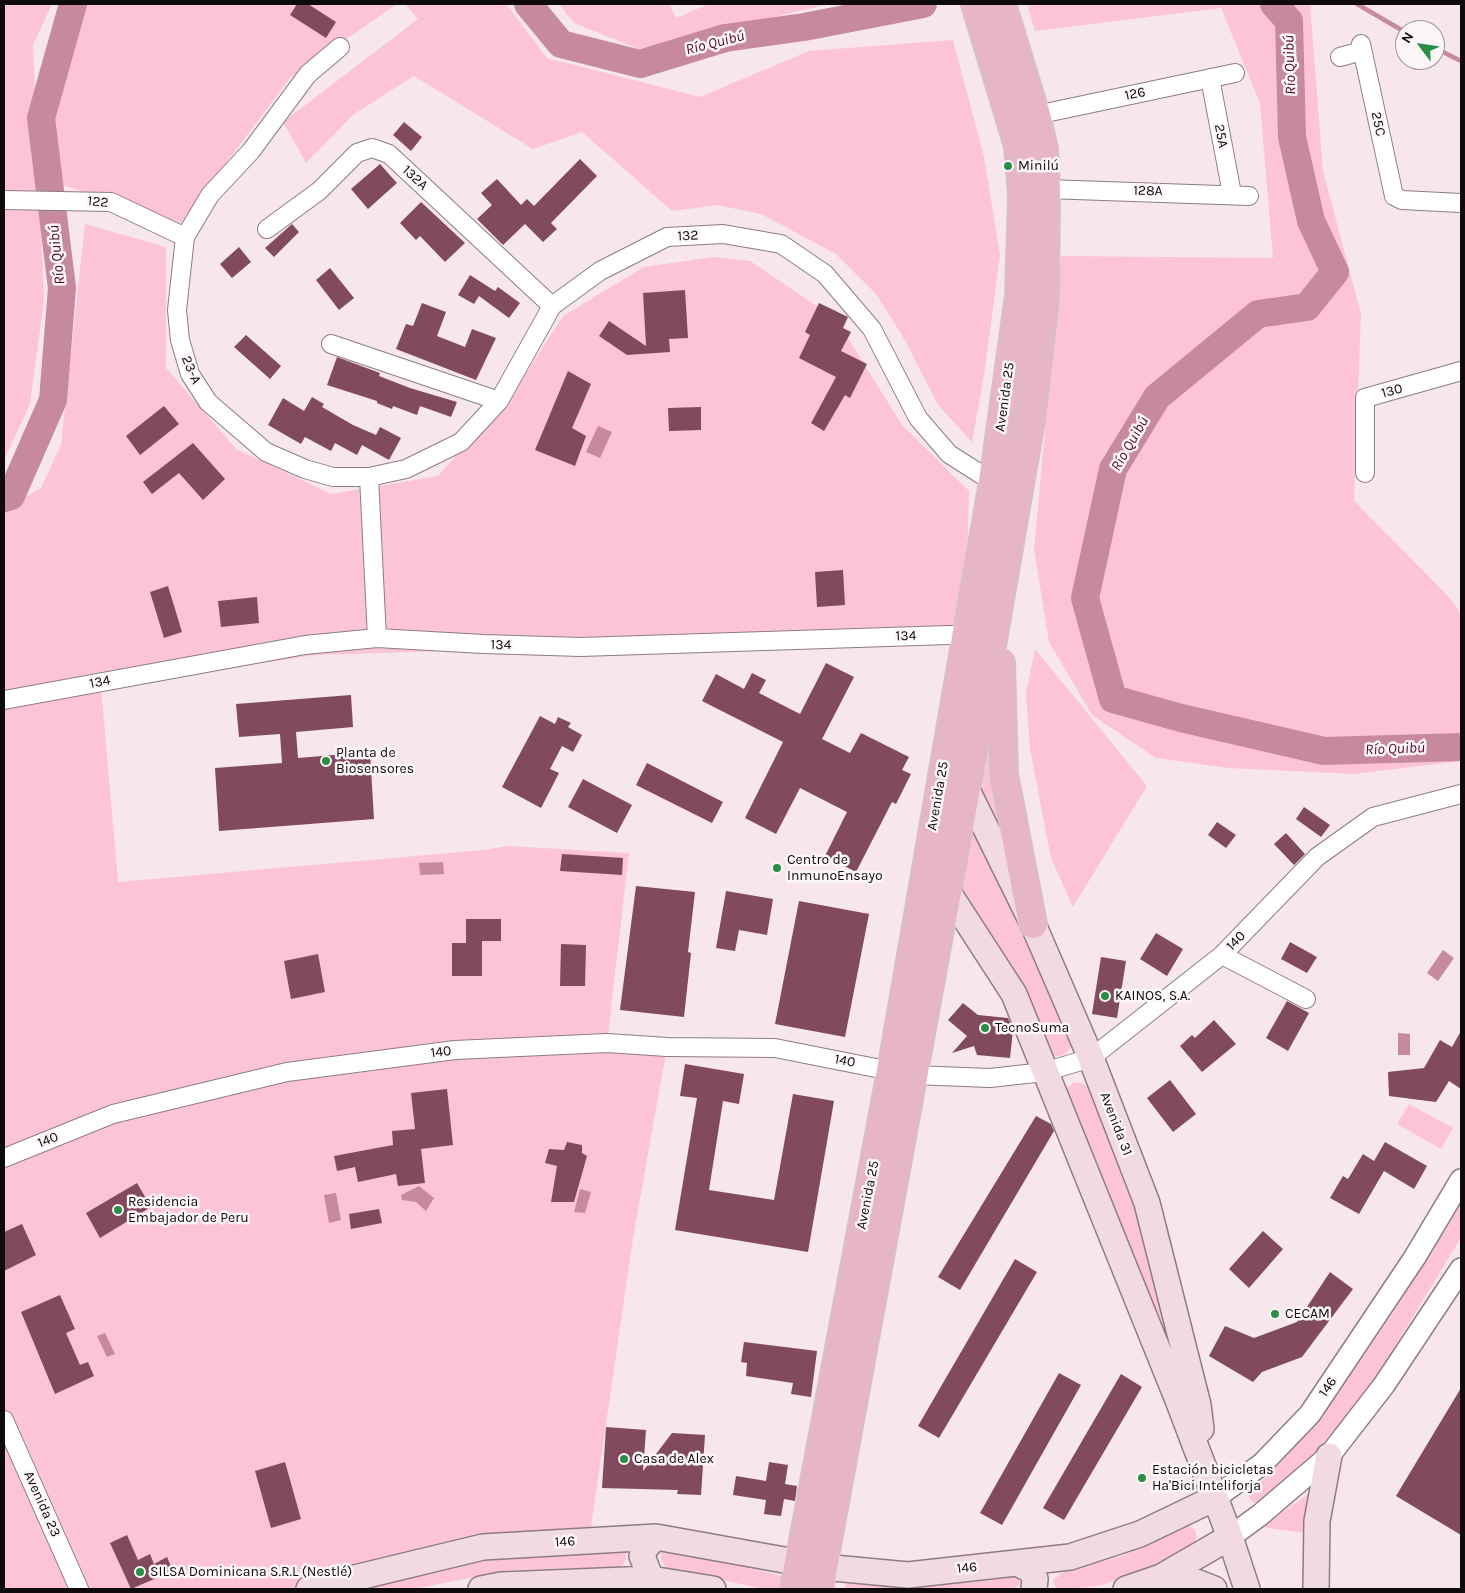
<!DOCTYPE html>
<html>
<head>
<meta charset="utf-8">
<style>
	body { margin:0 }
	#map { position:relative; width:1465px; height:1593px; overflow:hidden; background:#f7e6eb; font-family:Karla,sans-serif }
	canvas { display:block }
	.frame { position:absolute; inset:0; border:5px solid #0f0a0b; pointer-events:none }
	.north { position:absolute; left:1395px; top:20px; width:50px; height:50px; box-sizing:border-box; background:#fdf6f8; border:1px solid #9e9899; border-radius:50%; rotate:301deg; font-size:14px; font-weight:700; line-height:20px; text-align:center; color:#0f0a0b }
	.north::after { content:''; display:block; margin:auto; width:18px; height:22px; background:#298f44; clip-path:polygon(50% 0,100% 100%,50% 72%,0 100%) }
</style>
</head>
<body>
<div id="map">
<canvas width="1465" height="1593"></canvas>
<div class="frame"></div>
<div class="north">N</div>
</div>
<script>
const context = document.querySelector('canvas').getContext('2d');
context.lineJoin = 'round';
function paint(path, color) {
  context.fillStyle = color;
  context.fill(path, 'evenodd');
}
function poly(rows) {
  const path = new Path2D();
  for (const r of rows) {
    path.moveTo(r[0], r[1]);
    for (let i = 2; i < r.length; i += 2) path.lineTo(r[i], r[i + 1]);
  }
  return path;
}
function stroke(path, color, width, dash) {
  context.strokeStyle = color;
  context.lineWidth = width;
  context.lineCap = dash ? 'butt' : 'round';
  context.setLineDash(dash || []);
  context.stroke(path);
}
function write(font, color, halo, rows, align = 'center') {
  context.font = font + ' Karla,sans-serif';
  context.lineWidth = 5;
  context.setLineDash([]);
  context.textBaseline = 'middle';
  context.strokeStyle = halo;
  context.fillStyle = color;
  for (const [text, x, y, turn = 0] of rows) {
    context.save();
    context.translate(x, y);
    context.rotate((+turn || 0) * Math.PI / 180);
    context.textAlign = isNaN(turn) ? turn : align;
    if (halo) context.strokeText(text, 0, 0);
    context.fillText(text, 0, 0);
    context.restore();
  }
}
paint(poly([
	[4,4,52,4,33,45,44,300,30,404,4,460],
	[73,4,397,4,290,78,181,223,60,184,41,118],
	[405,4,506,4,547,58,700,97,809,51,953,40,984,157,1000,255,984,375,972,442,938,405,906,342,876,294,836,254,761,214,717,205,672,211,582,132,533,149,414,76,354,114,306,163,283,122,418,19],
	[559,4,669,4,676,18,709,4,829,4,639,49,574,23],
	[1027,4,1310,4,1323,171,1361,314,1354,501,1448,596,1461,613,1461,761,1354,774,1229,768,1156,758,1092,715,1049,642,1034,549,1061,256,1273,258,1260,103,1221,8,1035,31],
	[85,224,166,247,166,368,236,449,331,494,438,476,519,384,563,316,644,267,713,257,750,261,836,319,902,425,969,491,965,635,316,655,101,687,118,882,484,850,508,846,629,853,607,1043,667,1047,633,1238,589,1541,309,1589,4,1589,4,509,41,488,61,445],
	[1035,649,1147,786,1073,907,1051,858,1030,749,1026,693],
	[991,714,1004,839,981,789],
	[973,830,1071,1036,1073,1045,1065,1054,1055,1057,1048,1050,1024,989,962,888],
	[1074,1082,1084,1084,1095,1095,1138,1211,1166,1337,1066,1097,1067,1088],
	[1409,1104,1453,1128,1441,1149,1397,1124],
	[1461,1197,1461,1238,1365,1395,1315,1452,1257,1503,1253,1502,1248,1496,1248,1493,1270,1473,1320,1419,1394,1311],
	[1310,1493,1304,1533,1261,1527],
	[1187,1524,1195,1530,1197,1538,1191,1545,1161,1562,1103,1585,1074,1589,1058,1589,1055,1586,1053,1580,1065,1571,1122,1556],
	[620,1548,626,1552,626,1558,623,1565,618,1567,509,1570,414,1589,361,1589,483,1558],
	[669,1548,785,1577,783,1589,764,1589,666,1568,661,1559,662,1553],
	[1015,1575,1021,1583,1015,1589,845,1589,847,1581,901,1586,957,1583]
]), '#fdc4d6');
paint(poly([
	[598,426,612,432,600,458,586,452],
	[443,862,444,874,420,875,419,863],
	[1443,950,1454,958,1438,981,1427,973],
	[1398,1033,1410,1034,1410,1055,1398,1055],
	[419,1186,434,1198,426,1211,416,1202,402,1200,401,1195],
	[580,1189,591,1192,585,1213,574,1212],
	[336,1193,341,1220,329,1223,324,1195],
	[105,1333,115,1354,107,1357,97,1336]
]), '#c6899d');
stroke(poly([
	[1357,4,1405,32],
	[1435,48,1461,61]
]), '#c6899d', 4.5);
stroke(poly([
	[528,4,561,44,640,64,725,38,804,27,923,4],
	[1274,4,1289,21,1292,137,1311,221,1335,272,1307,307,1258,314,1157,397,1113,469,1085,598,1113,699,1181,718,1324,751,1461,747],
	[4,498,11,496,53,400,62,288,41,118,73,4]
]), '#c6899d', 28);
paint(poly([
	[297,4,308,4,336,22,326,38,290,15],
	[404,122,422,137,411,151,393,135],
	[580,159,597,176,551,223,557,229,543,242,525,224,503,245,477,219,492,205,481,193,497,179,521,205,527,199,534,206],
	[380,164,397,183,368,209,351,189],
	[421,202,465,243,445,262,420,236,416,240,400,223],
	[292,224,299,232,274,257,265,248],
	[239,247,251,262,232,278,220,264],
	[330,268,354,298,339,310,316,280],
	[470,275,495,291,498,287,520,303,509,318,479,296,474,304,458,295],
	[685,290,688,338,669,339,670,352,627,355,599,336,609,321,646,346,643,293],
	[422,303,446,312,437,336,465,347,472,329,496,338,476,380,396,349,406,324,413,326],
	[819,303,848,317,843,328,851,332,841,351,867,364,850,398,845,395,824,431,811,423,836,377,799,358,810,335,805,332],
	[246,335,281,366,270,379,234,347],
	[337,357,380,373,379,376,410,388,457,402,451,417,420,406,417,415,393,406,392,409,377,403,377,401,327,385],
	[568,371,591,384,572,428,586,436,575,466,535,450],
	[312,397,324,404,322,407,353,425,376,435,380,427,401,438,389,460,362,445,357,455,335,443,331,451,305,437,301,444,268,425,283,398,304,411],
	[164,406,179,424,140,455,126,436],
	[701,407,701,430,669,431,668,408],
	[193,443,225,479,203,500,179,473,152,494,143,482],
	[843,570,845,605,817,607,815,572],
	[168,586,182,632,164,638,150,592],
	[257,597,259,623,221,627,218,601],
	[826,663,854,677,822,739,850,753,861,733,909,757,902,770,911,774,896,804,892,802,856,872,825,856,847,812,800,788,776,834,745,818,783,742,702,701,716,674,744,689,752,673,766,680,759,693,800,714],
	[351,695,353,727,296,732,298,758,370,752,374,819,219,831,215,768,282,763,280,734,239,737,236,704],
	[540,716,555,724,558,717,571,723,568,727,582,735,573,752,562,746,550,769,559,773,541,808,502,787],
	[647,763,723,802,712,823,636,785],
	[583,779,632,805,617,833,568,807],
	[1304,807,1330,825,1321,837,1296,819],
	[1217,822,1236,835,1226,848,1208,835],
	[1286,833,1305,854,1294,865,1274,844],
	[562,854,623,858,622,875,560,871],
	[636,886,695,892,688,952,691,953,684,1017,620,1010],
	[726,891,773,899,767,935,739,930,735,951,716,948],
	[799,901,869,914,845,1037,775,1024],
	[466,919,501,919,501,941,482,941,482,976,452,976,452,943,466,943],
	[1156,933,1183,949,1167,976,1140,959],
	[1290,942,1317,957,1307,973,1281,959],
	[561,944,586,945,585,986,560,986],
	[318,954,325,992,291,999,284,961],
	[1101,957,1126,961,1117,1018,1092,1014],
	[1287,1001,1309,1013,1288,1051,1266,1038],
	[963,1003,978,1015,1008,1018,1013,1030,1010,1058,977,1055,974,1046,952,1053,967,1036,948,1020],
	[1214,1020,1236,1044,1202,1072,1180,1046,1192,1035,1195,1038],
	[1461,1031,1461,1089,1449,1081,1436,1102,1389,1096,1388,1072,1424,1068,1440,1040,1452,1047],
	[685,1064,744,1074,739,1104,723,1101,709,1190,774,1200,793,1094,834,1101,808,1252,675,1230,697,1098,680,1096],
	[1170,1080,1196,1114,1173,1132,1147,1098],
	[447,1089,453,1145,421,1149,425,1183,398,1186,396,1174,358,1182,355,1167,337,1171,334,1156,393,1145,392,1131,415,1129,411,1093],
	[1036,1116,1051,1124,1054,1131,960,1290,938,1277],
	[567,1142,582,1145,582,1153,587,1156,574,1202,551,1202,557,1166,545,1163,549,1149,564,1150],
	[1385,1142,1427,1166,1414,1189,1384,1171,1359,1214,1330,1198,1343,1176,1348,1179,1363,1154,1374,1161],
	[137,1183,151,1207,100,1238,86,1213],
	[379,1209,382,1223,351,1229,349,1214],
	[22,1224,36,1255,4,1271,4,1232],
	[1263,1231,1283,1249,1249,1288,1229,1269],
	[1015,1259,1037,1272,939,1438,918,1426],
	[1330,1272,1353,1289,1302,1357,1262,1372,1253,1382,1209,1356,1225,1326,1254,1338,1297,1322],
	[60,1295,75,1329,66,1333,80,1365,88,1362,94,1376,55,1394,21,1312],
	[744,1342,817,1351,811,1397,791,1394,793,1383,746,1376,747,1363,741,1362],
	[1059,1373,1081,1385,1002,1525,980,1513],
	[1121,1374,1142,1387,1064,1520,1043,1508],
	[1461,1388,1461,1535,1396,1496],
	[606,1427,646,1430,643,1471,672,1433,705,1435,701,1495,677,1494,678,1490,602,1488],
	[285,1462,301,1519,271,1528,255,1471],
	[769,1462,788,1465,785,1484,797,1486,795,1501,784,1499,781,1516,764,1514,766,1500,733,1495,736,1476,766,1481],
	[127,1535,138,1560,150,1554,154,1564,167,1557,173,1571,131,1589,110,1543]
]), '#824a5d');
const minor = poly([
	[1361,44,1394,196,1402,200,1461,203],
	[340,47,308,74,251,151,210,195,185,237,177,310,180,340,190,374,208,402,266,452,305,469,333,477,369,477,406,469,461,442,499,401,552,306,600,271,667,237,723,234,781,244,825,274,872,329,918,418,949,454,993,482],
	[1340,57,1362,51],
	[1210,78,1232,194],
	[1036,115,1235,73],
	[1046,189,1249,196],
	[4,200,111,202,185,237],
	[267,229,319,191,357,153,372,148,389,154,552,306],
	[331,344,499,401],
	[1365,473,1365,398,1461,371],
	[369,477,377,638],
	[4,700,305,645,377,638,483,644,581,647,949,635,965,635,973,641],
	[1222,955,1306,999],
	[913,1075,990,1078,1044,1072,1091,1058,1222,955,1317,857,1373,817,1461,794],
	[4,1158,113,1114,287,1072,455,1050,607,1043,667,1047,775,1048,891,1071],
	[4,1420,79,1589]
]);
const tertiary = poly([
	[1215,1498,1262,1464,1310,1414,1415,1257,1461,1180],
	[1230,1537,1260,1515,1329,1456,1384,1385,1461,1269]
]);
const secondary = poly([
	[966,788,1033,924,1091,1058,1147,1203,1198,1405,1201,1429],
	[946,889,1014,994,1178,1400,1230,1537,1247,1589],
	[1017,1563,1032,1571,1035,1579,1034,1589],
	[1161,1577,1196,1582,1214,1589],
	[651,1579,642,1556,646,1547,656,1537],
	[309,1589,483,1547,656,1537,823,1567,908,1575,1070,1557,1140,1534,1215,1498],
	[481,1589,501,1585,651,1579,713,1589],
	[1126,1589,1161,1577,1230,1537],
	[1316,1589,1317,1521,1329,1456]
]);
const primary = poly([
	[1001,663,1004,774,1033,924],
	[794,1589,891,1071,993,482,1019,296,1022,195,1018,146,975,4],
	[819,1589,989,663,1031,421,1045,298,1046,189,1044,149,1036,115,1002,4]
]);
stroke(minor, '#8d7d82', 20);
stroke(tertiary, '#8d7d82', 24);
stroke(secondary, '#8d7d82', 28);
stroke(primary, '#cac9c9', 30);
stroke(minor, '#fff', 18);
stroke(tertiary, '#fff', 21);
stroke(secondary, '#f2dae2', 25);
stroke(primary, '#e6b6c6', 28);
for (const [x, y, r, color] of [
	[1008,166,5,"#298f44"],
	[326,761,5,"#298f44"],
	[777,868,5,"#298f44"],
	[1105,996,5,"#298f44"],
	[985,1028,5,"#298f44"],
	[118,1210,5,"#298f44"],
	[1275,1314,5,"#298f44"],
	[624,1459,5,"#298f44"],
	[1142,1478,5,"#298f44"],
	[140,1572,5,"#298f44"]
]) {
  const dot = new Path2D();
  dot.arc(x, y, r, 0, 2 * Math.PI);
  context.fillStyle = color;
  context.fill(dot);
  stroke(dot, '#fdf6f8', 2);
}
write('14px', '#0f0a0b', '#fdf6f8', [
	["126",1135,94,-12],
	["25C",1378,124,78],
	["25A",1221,136,79],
	["132A",415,178,43],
	["128A",1148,191,1],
	["122",98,202,5],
	["132",688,236,-3],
	["23-A",191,370,67],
	["130",1392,391,-15],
	["Avenida 25",1005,397,-82],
	["134",906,636,-2],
	["134",501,645,1],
	["134",100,682,-11],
	["Avenida 25",938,796,-80],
	["140",1236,941,-46],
	["140",441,1052,-7],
	["140",845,1061,11],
	["Avenida 31",1116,1124,69],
	["140",48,1140,-22],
	["Avenida 25",868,1195,-79],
	["146",1328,1387,-56],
	["Avenida 23",42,1504,66],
	["146",565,1542,-3],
	["146",967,1568,-6]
]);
write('14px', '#0f0a0b', '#fdf6f8', [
	["Minilú",1018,166],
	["Planta de",336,753],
	["Biosensores",336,769],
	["Centro de",787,860],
	["InmunoEnsayo",787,876],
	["KAINOS, S.A.",1115,996],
	["TecnoSuma",995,1028],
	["Residencia",128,1202],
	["Embajador de Peru",128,1218],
	["CECAM",1285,1314],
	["Casa de Alex",634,1459],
	["Estación bicicletas",1152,1470],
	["Ha'Bici Inteliforja",1152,1486],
	["SILSA Dominicana S.R.L (Nestlé)",150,1572]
], 'left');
write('italic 15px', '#52082b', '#fdf6f8', [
	["Río Quibú",715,43,-14],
	["Río Quibú",1290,65,-92],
	["Río Quibú",57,255,-96],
	["Río Quibú",1130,444,-60],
	["Río Quibú",1395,749,-2]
]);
</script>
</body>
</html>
